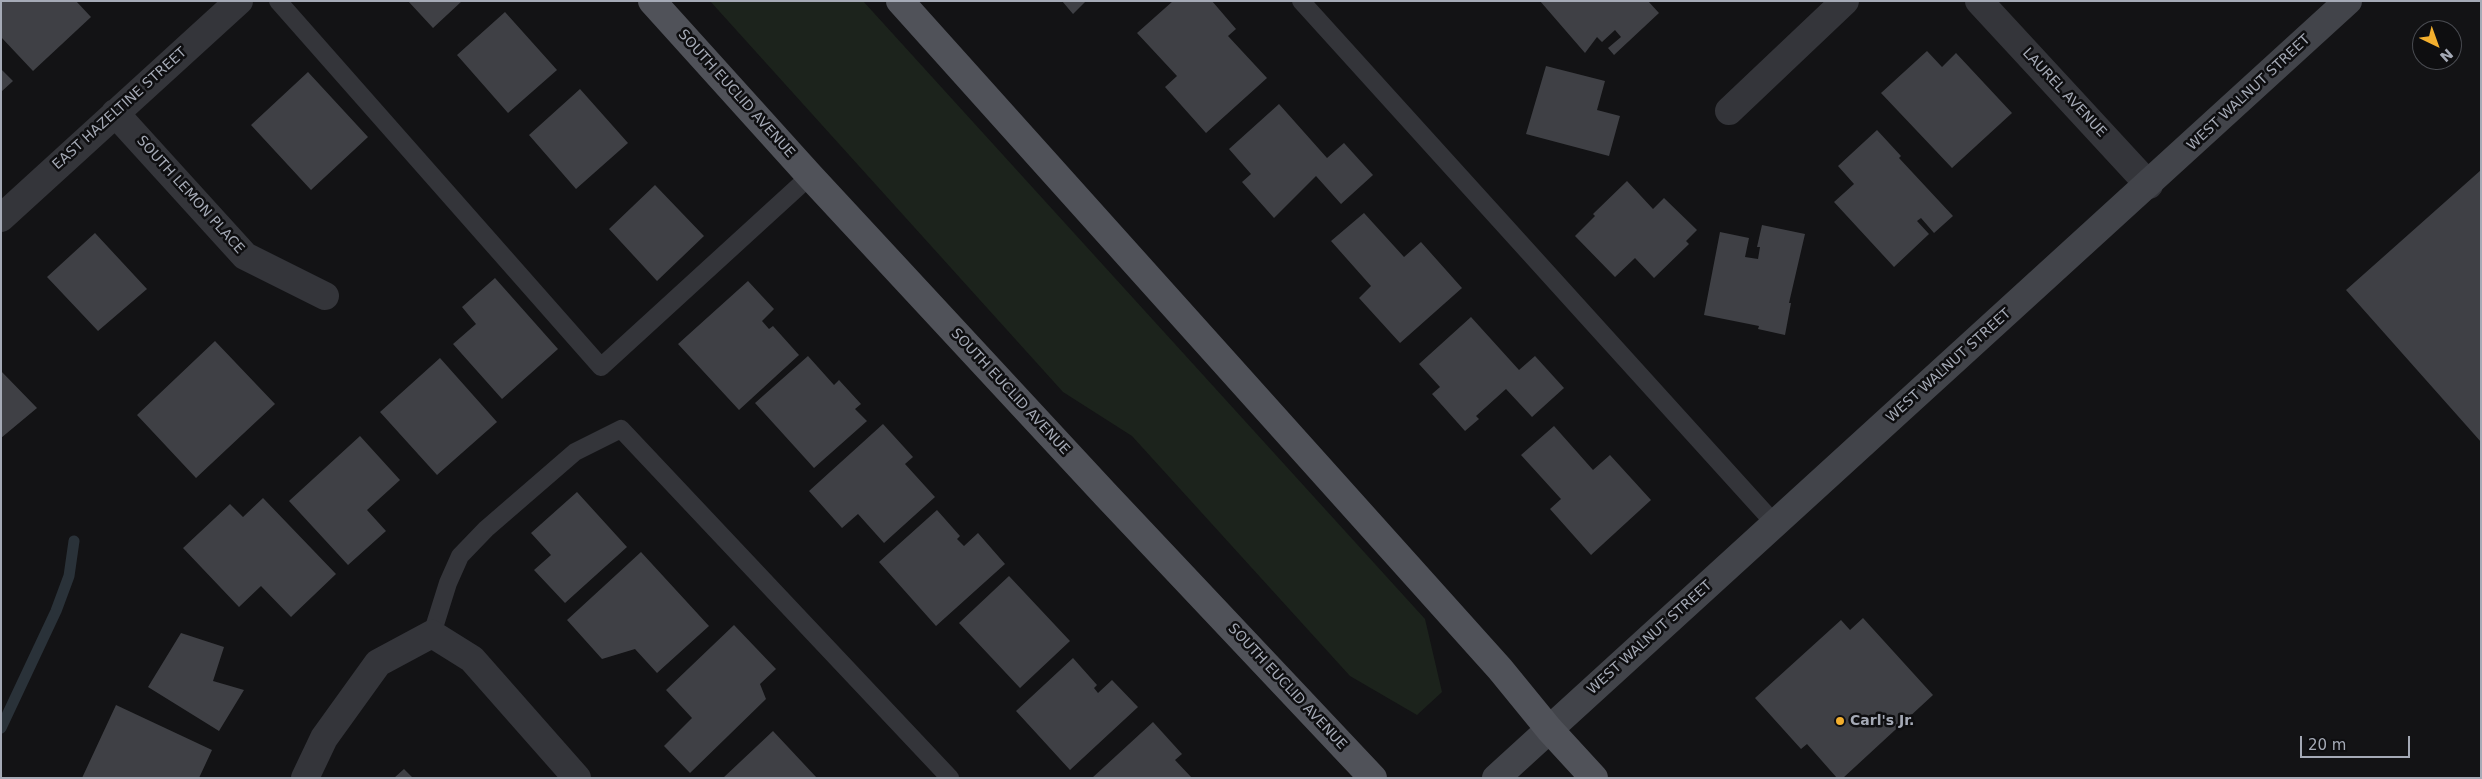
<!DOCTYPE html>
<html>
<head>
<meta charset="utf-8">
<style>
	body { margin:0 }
	#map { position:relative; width:2482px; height:779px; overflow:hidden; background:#131315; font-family:"DejaVu Sans",sans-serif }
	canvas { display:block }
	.frame { position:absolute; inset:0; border:2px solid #a5aab6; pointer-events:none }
	.north { position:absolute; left:2412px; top:20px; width:50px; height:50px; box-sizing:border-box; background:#0e0e10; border:1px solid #4a4c52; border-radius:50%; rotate:138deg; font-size:14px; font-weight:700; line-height:20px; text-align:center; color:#a5aab6 }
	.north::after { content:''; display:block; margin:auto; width:18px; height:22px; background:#f3af2e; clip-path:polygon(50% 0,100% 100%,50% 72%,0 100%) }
	.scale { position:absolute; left:2300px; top:736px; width:110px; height:22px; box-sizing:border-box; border:2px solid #a5aab6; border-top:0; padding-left:6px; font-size:15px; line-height:18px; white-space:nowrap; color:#a5aab6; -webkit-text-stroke:4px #0e0e10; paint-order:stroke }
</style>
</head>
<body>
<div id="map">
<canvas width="2482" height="779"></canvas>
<div class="frame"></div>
<div class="north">N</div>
<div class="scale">20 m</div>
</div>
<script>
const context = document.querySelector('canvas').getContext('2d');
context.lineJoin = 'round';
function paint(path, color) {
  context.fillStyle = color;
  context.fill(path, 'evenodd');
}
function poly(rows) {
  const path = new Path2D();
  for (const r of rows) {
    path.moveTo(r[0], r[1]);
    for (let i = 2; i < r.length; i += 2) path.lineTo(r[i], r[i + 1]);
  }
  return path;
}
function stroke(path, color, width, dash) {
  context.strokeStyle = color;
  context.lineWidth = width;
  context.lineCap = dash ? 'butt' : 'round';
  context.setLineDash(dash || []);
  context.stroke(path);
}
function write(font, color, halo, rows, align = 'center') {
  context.font = font + ' "DejaVu Sans",sans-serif';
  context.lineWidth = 5;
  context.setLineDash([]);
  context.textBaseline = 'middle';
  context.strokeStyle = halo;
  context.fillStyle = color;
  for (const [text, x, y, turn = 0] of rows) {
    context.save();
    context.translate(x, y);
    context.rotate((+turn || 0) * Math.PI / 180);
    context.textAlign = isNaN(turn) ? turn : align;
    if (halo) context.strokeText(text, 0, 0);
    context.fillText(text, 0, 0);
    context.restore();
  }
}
paint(poly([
	[710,1,863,1,1425,619,1442,692,1417,715,1350,676,1132,436,1063,392]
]), '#1c231c');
stroke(poly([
	[1,728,56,611,69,576,74,541]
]), '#2a3239', 11);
paint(poly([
	[1,1,76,1,91,17,33,71,1,37],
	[408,1,462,1,433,28],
	[1062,1,1086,1,1073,14],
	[1173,1,1212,1,1236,29,1228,36,1267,78,1206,133,1165,87,1177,76,1137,33],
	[1540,1,1648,1,1659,13,1614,55,1608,48,1621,37,1615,30,1602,42,1597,37,1585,53],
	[505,12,557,70,508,113,457,55],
	[1927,51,1942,67,1956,53,2012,113,1952,168,1881,93],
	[1546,66,1605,81,1597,110,1620,116,1609,156,1526,134],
	[1,69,13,81,1,92],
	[308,72,368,137,311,190,251,125],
	[580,89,628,143,576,189,529,135],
	[1279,104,1327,158,1344,143,1373,175,1341,204,1316,176,1274,218,1242,182,1251,174,1229,149],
	[1877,130,1901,156,1899,158,1953,216,1934,233,1921,218,1917,221,1929,234,1894,267,1834,202,1854,184,1838,166],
	[2481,170,2481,442,2346,290],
	[1627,181,1653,209,1664,198,1697,230,1686,241,1689,244,1654,278,1635,258,1615,277,1575,236,1595,216,1593,214],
	[655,185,704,236,657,281,609,229],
	[1364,213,1404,257,1421,242,1462,288,1400,343,1359,298,1371,286,1331,241],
	[1762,225,1805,234,1789,303,1791,303,1785,335,1758,329,1759,326,1704,315,1720,232,1749,238,1745,257,1758,259,1760,247,1757,247],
	[95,233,147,289,98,331,47,277],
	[495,278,558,349,502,399,453,344,476,324,462,307],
	[748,281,774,309,762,321,769,329,773,326,799,355,739,410,678,344],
	[1471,317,1519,370,1535,356,1564,388,1532,417,1506,389,1476,416,1479,419,1465,431,1432,394,1440,387,1419,364],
	[215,341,275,404,196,478,137,415],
	[808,356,834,385,839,380,861,404,855,409,867,421,814,468,755,403],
	[440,358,497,422,437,475,380,412],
	[1,371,37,408,1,438],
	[883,424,913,457,905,464,935,497,884,543,858,514,842,528,809,491],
	[1554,426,1593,470,1610,455,1651,500,1591,555,1550,509,1561,499,1521,455],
	[360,436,400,480,367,510,386,531,348,565,289,501],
	[577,492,627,547,565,603,534,570,551,555,531,533],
	[263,498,336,574,291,617,261,586,239,607,183,548,230,504,243,517],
	[937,510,960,536,957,539,964,546,978,533,1005,564,936,626,879,562],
	[641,552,709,626,657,673,635,649,602,659,567,620],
	[1009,576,1070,641,1020,688,959,623],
	[1863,618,1933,695,1843,778,1837,778,1807,744,1801,749,1755,698,1841,620,1850,630],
	[734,625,776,669,760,684,766,699,690,773,664,746,692,718,666,690],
	[181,633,224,647,213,681,244,690,219,731,148,687],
	[1073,658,1097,685,1094,688,1098,693,1112,680,1138,707,1070,770,1016,711],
	[116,705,212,750,199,778,82,778],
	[1153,722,1182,754,1175,760,1192,778,1092,778],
	[773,731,817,778,723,778],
	[404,769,413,778,394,778]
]), '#3f4045');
stroke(poly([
	[278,1,601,367,810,176],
	[1301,1,1775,524],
	[432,634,448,583,460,556,486,529,575,452,621,429,950,778]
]), '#34353a', 18);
stroke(poly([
	[1979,1,2149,185],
	[1729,111,1845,1],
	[115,113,245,256,325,296],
	[1,218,239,1],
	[305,778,324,738,378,663,432,634,472,659,577,778]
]), '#34353a', 28);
stroke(poly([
	[1496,778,2348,1]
]), '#42444a', 28);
stroke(poly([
	[652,1,810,176,1106,495,1373,778],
	[900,1,1500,669,1549,729,1594,778]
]), '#505259', 28);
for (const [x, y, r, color] of [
	[1840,721,5,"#f3af2e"]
]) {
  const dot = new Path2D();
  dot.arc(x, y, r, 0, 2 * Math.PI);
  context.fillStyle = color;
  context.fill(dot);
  stroke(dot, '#0e0e10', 2);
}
write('14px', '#a5aab6', '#0e0e10', [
	["LAUREL AVENUE",2064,93,47],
	["WEST WALNUT STREET",2249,93,-43],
	["SOUTH EUCLID AVENUE",736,94,48],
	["EAST HAZELTINE STREET",120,109,-42],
	["SOUTH LEMON PLACE",190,195,48],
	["WEST WALNUT STREET",1949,366,-42],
	["SOUTH EUCLID AVENUE",1010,392,47],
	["WEST WALNUT STREET",1650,638,-42],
	["SOUTH EUCLID AVENUE",1287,687,47]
]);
write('bold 14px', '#a5aab6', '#0e0e10', [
	["Carl's Jr.",1850,721]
], 'left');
</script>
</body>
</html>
